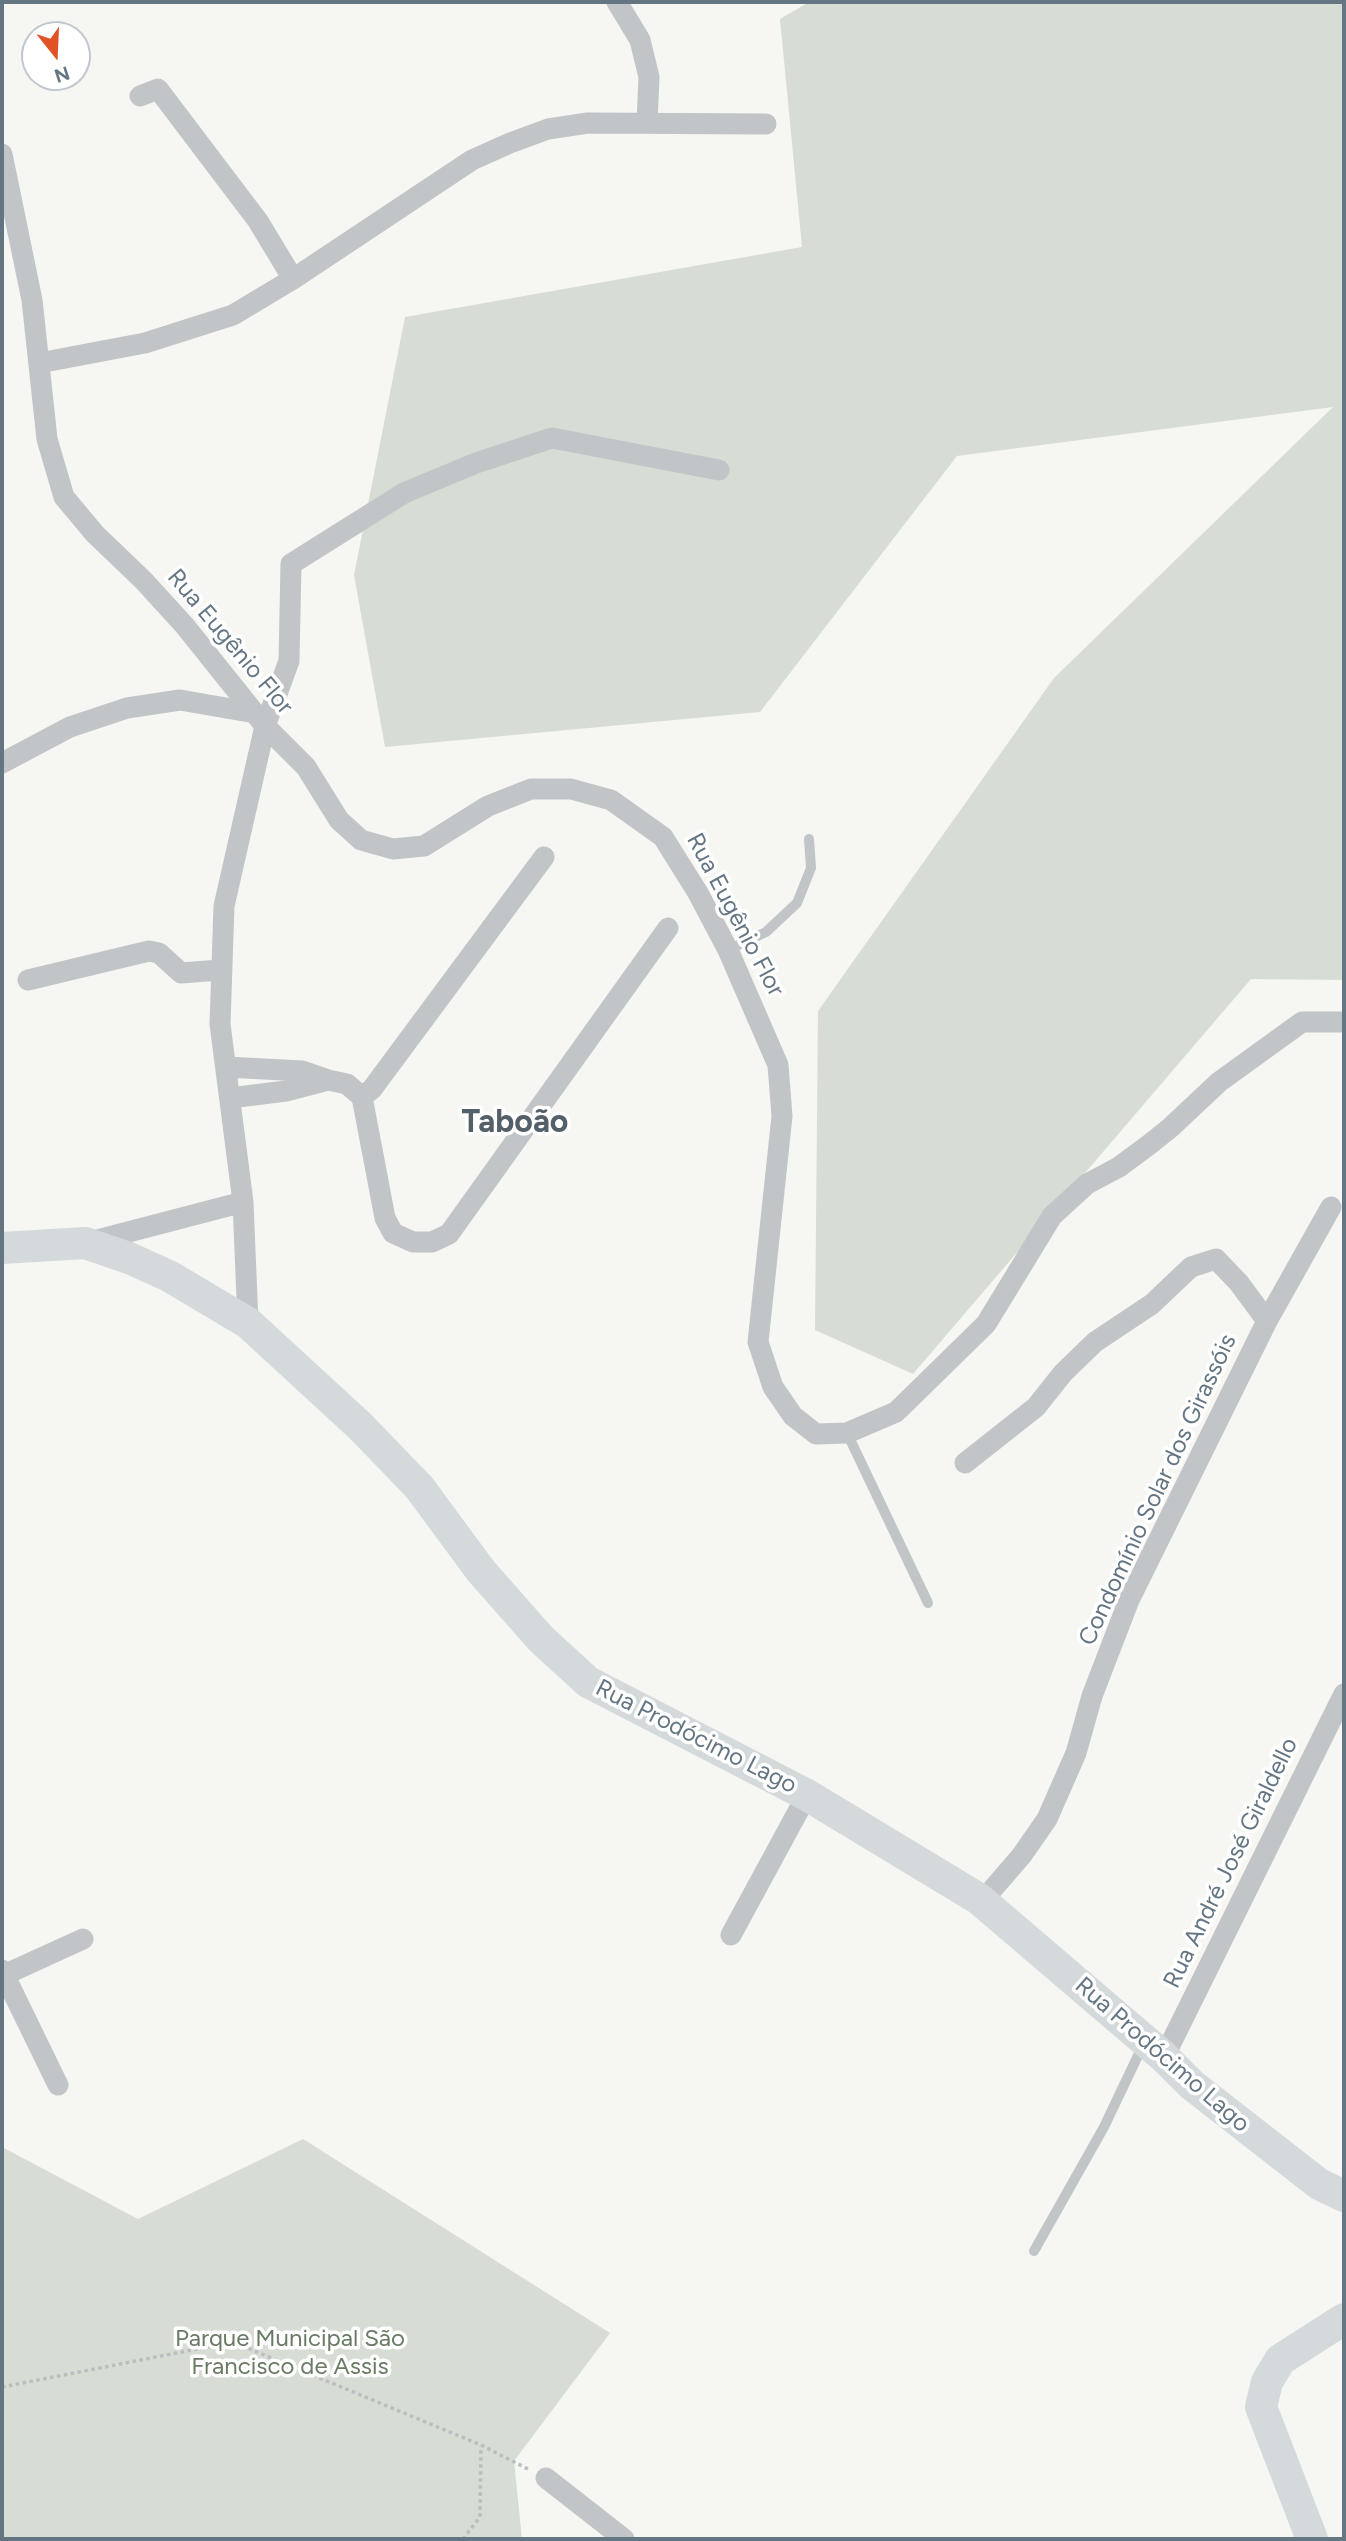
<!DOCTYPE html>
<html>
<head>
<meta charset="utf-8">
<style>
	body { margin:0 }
	#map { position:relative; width:1346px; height:2541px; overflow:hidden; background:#f6f6f3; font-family:Figtree,sans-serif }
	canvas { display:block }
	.frame { position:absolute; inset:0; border:4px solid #657683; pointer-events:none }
	.north { position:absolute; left:21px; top:21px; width:70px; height:70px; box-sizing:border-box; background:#fff; border:2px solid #c1c8cd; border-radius:50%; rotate:162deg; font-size:19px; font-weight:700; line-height:28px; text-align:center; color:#657683 }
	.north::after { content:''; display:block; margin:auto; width:24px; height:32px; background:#e15227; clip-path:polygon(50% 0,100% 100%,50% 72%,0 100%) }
</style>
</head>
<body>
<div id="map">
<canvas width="1346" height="2541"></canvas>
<div class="frame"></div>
<div class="north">N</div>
</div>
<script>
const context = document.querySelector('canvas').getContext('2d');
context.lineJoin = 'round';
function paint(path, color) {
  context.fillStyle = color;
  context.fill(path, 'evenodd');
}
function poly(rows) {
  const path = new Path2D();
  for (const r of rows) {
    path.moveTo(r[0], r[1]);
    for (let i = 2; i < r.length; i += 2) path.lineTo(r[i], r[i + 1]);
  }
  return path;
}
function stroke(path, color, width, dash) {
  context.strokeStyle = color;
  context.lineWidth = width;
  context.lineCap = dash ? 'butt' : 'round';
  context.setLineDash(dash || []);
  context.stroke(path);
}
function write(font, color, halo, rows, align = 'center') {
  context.font = font + ' Figtree,sans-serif';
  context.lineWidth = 7;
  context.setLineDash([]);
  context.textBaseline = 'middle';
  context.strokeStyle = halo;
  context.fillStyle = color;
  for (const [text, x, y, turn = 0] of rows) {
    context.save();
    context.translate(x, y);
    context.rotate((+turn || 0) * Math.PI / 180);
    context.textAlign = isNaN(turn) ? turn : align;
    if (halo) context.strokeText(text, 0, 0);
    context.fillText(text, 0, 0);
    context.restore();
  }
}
paint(poly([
	[809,2,1344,2,1344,980,1251,979,913,1374,815,1330,818,1011,1054,678,1333,407,957,456,760,712,385,747,354,575,405,317,802,247,780,19],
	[303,2139,610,2333,514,2461,522,2539,2,2539,2,2147,138,2219]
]), '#d7ddd4');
stroke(poly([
	[2,2387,233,2342,481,2445,528,2469],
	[463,2539,480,2517,481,2446]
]), '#bbbdbf', 3.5, [3.5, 3.5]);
stroke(poly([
	[728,950,766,932,797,903,811,868,809,839],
	[847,1433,928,1603],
	[1034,2251,1104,2127,1144,2043]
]), '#c1c5c8', 10);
stroke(poly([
	[617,2,640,40,649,77,647,123],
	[140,96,158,89,258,221,293,279],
	[2,154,32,300,47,439,64,497,95,534,144,581,185,626,265,726,306,767,339,820,361,840,393,849,424,846,488,806,531,789,571,789,611,800,663,837,698,893,728,950,778,1065,782,1116,758,1342,773,1387,793,1416,816,1434,847,1433,896,1412,986,1324,1052,1216,1087,1184,1119,1167,1150,1144,1170,1128,1219,1082,1302,1022,1344,1022],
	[39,363,145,343,233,315,293,279,472,160,510,143,548,129,588,123,766,124],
	[2,763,70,727,127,708,180,700,255,713],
	[28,980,149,951,159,953,181,973,220,970],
	[226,1067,302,1071,328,1080,347,1084,362,1097,385,1218,393,1233,413,1242,432,1242,449,1234,668,928],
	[362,1097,372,1089,544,857],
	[230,1098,286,1091,328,1080],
	[86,1243,243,1202],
	[248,1323,243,1202,220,1024,224,906,265,726,289,661,291,564,404,493,476,463,552,438,719,470],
	[965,1463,1036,1407,1063,1373,1095,1342,1152,1304,1191,1267,1216,1259,1239,1283,1267,1321],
	[979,1899,991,1891,1022,1855,1047,1819,1076,1753,1092,1696,1129,1600,1267,1321,1331,1207],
	[731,1935,807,1795],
	[2,1970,58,2085],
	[2,1976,83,1939],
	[1164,2057,1344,1694],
	[546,2478,624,2539]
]), '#c1c5c8', 21);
stroke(poly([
	[2,1248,85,1243,129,1258,169,1276,248,1323,360,1426,419,1487,481,1571,541,1639,588,1682,807,1795,979,1899,1164,2057,1192,2085,1319,2184,1344,2196],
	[1312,2539,1261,2407,1267,2382,1280,2360,1344,2319]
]), '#d4d9dc', 32);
write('24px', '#657683', '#fff', [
	["Rua Eugênio Flor",230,642,50],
	["Rua Eugênio Flor",735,915,62],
	["Condomínio Solar dos Girassóis",1158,1490,-65],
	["Rua Prodócimo Lago",696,1737,27],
	["Rua André José Giraldello",1231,1863,-64],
	["Rua Prodócimo Lago",1162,2055,41]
]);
write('24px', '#697b64', '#fff', [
	["Parque Municipal São",290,2339],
	["Francisco de Assis",290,2367]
]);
write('bold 32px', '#535f69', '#fff', [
	["Taboão",515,1123]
]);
</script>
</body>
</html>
